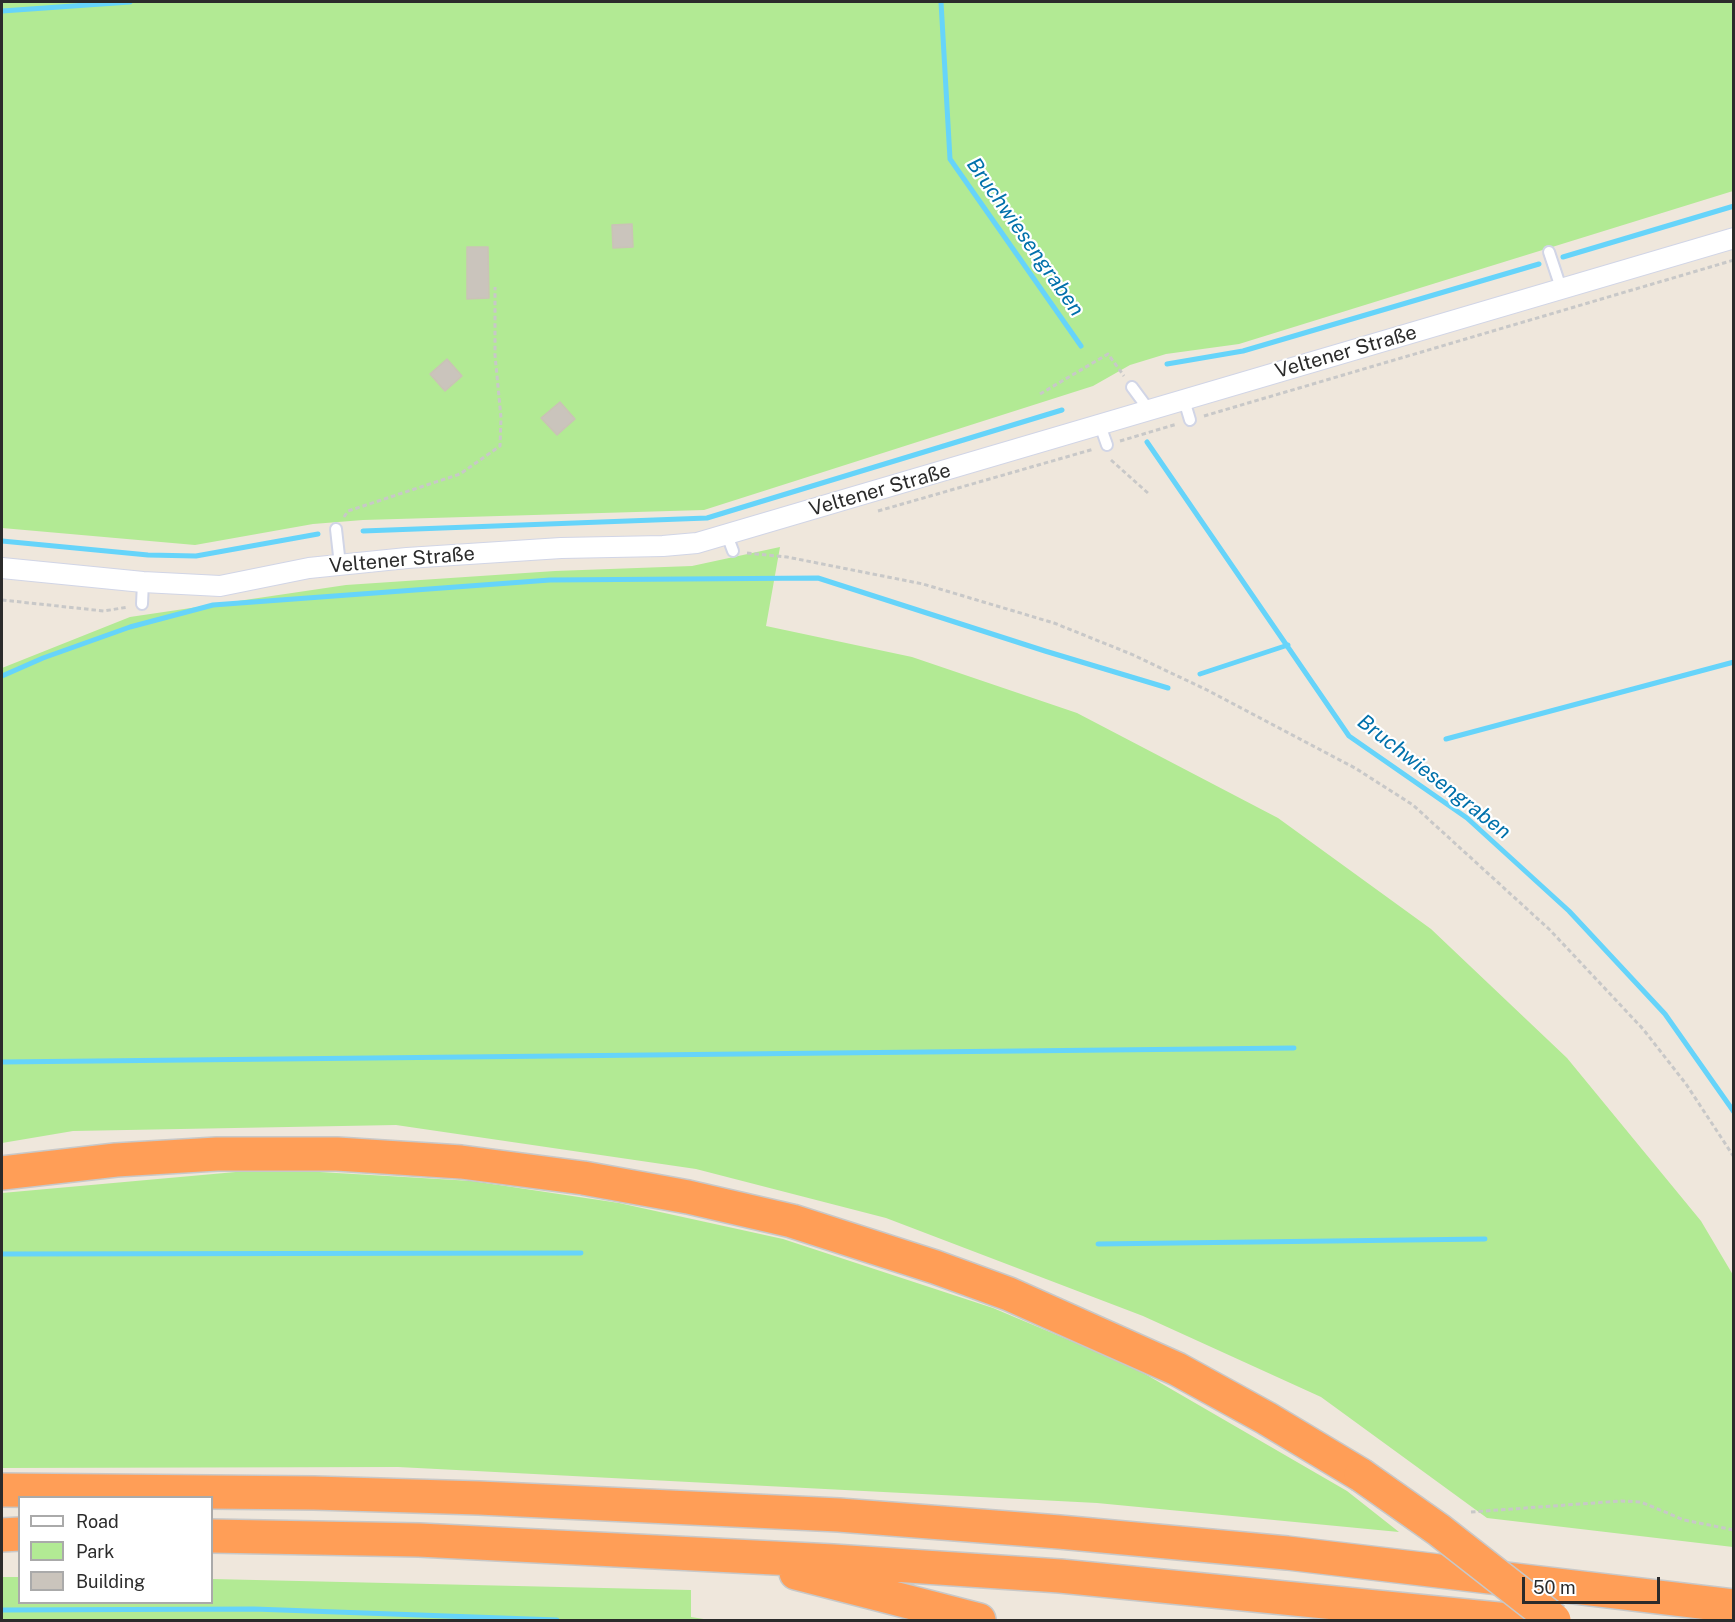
<!DOCTYPE html>
<html>
<head>
<meta charset="utf-8">
<style>
	body { margin:0 }
	#map { position:relative; width:1735px; height:1622px; overflow:hidden; background:#efe7dc; font-family:"Public Sans",sans-serif }
	canvas { display:block }
	.frame { position:absolute; inset:0; border:3px solid #2b2b2b; pointer-events:none }
	.legend { position:absolute; left:18px; top:1496px; width:195px; height:108px; box-sizing:border-box; background:#fff; border:2px solid #aaa; margin:0; padding:8px 10px; list-style:none; font-size:18px; color:#2b2b2b }
	.legend li { display:flex; align-items:center; gap:12px; height:30px }
	.legend b { width:30px; border:2px solid #aaa }
	.scale { position:absolute; left:1522px; top:1577px; width:138px; height:27px; box-sizing:border-box; border:3px solid #2b2b2b; border-top:0; padding-left:8px; font-size:18px; line-height:21px; white-space:nowrap; color:#2b2b2b; -webkit-text-stroke:4px #fff; paint-order:stroke }
</style>
</head>
<body>
<div id="map">
<canvas width="1735" height="1622"></canvas>
<div class="frame"></div>
<ul class="legend">
<li><b style="height:8px;background:#fff"></b>Road</li>
<li><b style="height:16px;background:#b2ea94"></b>Park</li>
<li><b style="height:16px;background:#cac4bc"></b>Building</li>
</ul>
<div class="scale">50 m</div>
</div>
<script>
const context = document.querySelector('canvas').getContext('2d');
context.lineJoin = 'round';
function paint(path, color) {
  context.fillStyle = color;
  context.fill(path, 'evenodd');
}
function poly(rows) {
  const path = new Path2D();
  for (const r of rows) {
    path.moveTo(r[0], r[1]);
    for (let i = 2; i < r.length; i += 2) path.lineTo(r[i], r[i + 1]);
  }
  return path;
}
function stroke(path, color, width, dash) {
  context.strokeStyle = color;
  context.lineWidth = width;
  context.lineCap = dash ? 'butt' : 'round';
  context.setLineDash(dash || []);
  context.stroke(path);
}
function write(font, color, halo, rows, align = 'center') {
  context.font = font + ' "Public Sans",sans-serif';
  context.lineWidth = 4.5;
  context.setLineDash([]);
  context.textBaseline = 'middle';
  context.strokeStyle = halo;
  context.fillStyle = color;
  for (const [text, x, y, turn = 0] of rows) {
    context.save();
    context.translate(x, y);
    context.rotate((+turn || 0) * Math.PI / 180);
    context.textAlign = isNaN(turn) ? turn : align;
    if (halo) context.strokeText(text, 0, 0);
    context.fillText(text, 0, 0);
    context.restore();
  }
}
paint(poly([
	[2,2,1733,2,1733,191,1239,344,1166,354,1130,365,1093,386,704,510,363,520,313,524,195,545,2,528],
	[780,547,766,626,912,657,1077,713,1278,818,1431,929,1567,1058,1701,1221,1733,1275,1733,1547,1487,1518,1321,1397,1143,1316,886,1218,696,1169,396,1125,73,1131,2,1143,2,668,130,617,346,585,555,571,692,566],
	[269,1169,472,1181,619,1203,783,1239,993,1308,1133,1367,1347,1491,1399,1532,1097,1503,398,1467,2,1468,2,1193],
	[2,1577,19,1577,20,1602,212,1602,212,1579,691,1590,691,1617,710,1620,2,1620]
]), '#b2ea94');
stroke(poly([
	[941,2,950,159,1081,346],
	[2,11,130,2],
	[1563,257,1734,206],
	[1167,364,1243,351,1539,264],
	[1147,442,1349,736,1467,818,1569,911,1665,1014,1734,1112],
	[363,531,707,518,1062,410],
	[2,541,148,555,196,556,318,534],
	[1200,674,1288,645],
	[2,676,43,658,130,627,213,605,550,580,818,578,1045,651,1168,688],
	[1446,739,1734,662],
	[2,1062,1294,1048],
	[1098,1244,1485,1239],
	[2,1254,581,1253],
	[2,1610,254,1609,557,1620]
]), '#66d4fa', 5);
const building = poly([
	[632,224,633,247,613,248,612,225,632,224],
	[467,247,488,247,489,298,467,299,467,247],
	[447,359,462,376,445,391,430,374,447,359],
	[560,402,575,419,557,435,541,418,560,402]
]);
paint(building, '#cac4bc');
stroke(building, '#cac3b6', 1.5);
const lane = poly([
	[1549,252,1561,288],
	[1132,387,1149,410],
	[1184,400,1190,420],
	[1100,425,1107,445],
	[336,529,340,565],
	[727,535,733,551],
	[142,604,143,582]
]);
const street = poly([
	[2,568,143,582,220,586,309,568,407,558,561,548,663,546,697,543,1734,238]
]);
const highway = poly([
	[2,1173,116,1160,217,1154,337,1154,461,1162,583,1178,688,1197,792,1221,935,1267,1009,1294,1177,1369,1266,1418,1361,1475],
	[2,1490,314,1493,479,1498,839,1515,1059,1532,1287,1553,1734,1606],
	[2,1535,20,1534],
	[212,1536,419,1540,833,1561,1060,1576,1508,1620],
	[796,1573,979,1620]
]);
stroke(lane, '#d1d5e6', 14);
stroke(street, '#d1d5e6', 22);
stroke(highway, '#c8c8c8', 36);
stroke(poly([
	[1040,394,1108,354,1124,376],
	[1204,416,1734,260],
	[1120,441,1177,424],
	[1111,460,1149,494],
	[878,511,1094,449],
	[344,517,348,511,460,474,500,446,501,418,495,355,495,287],
	[747,553,787,557,923,584,1054,623,1131,654,1207,690,1355,768,1413,805,1550,930,1643,1029,1686,1084,1734,1157],
	[2,600,104,611,128,607],
	[1471,1512,1621,1501,1641,1502,1684,1520,1734,1530]
]), '#c8c8c8', 3, [4.5, 3]);
stroke(lane, '#fff', 10);
stroke(street, '#fff', 20);
stroke(highway, '#ff9e57', 33);
const highwayBridge = poly([
	[1361,1475,1439,1530,1554,1620]
]);
stroke(highwayBridge, '#c8c8c8', 36, []);
stroke(highwayBridge, '#ff9e57', 33);
write('20px', '#2b2b2b', '#fff', [
	["Veltener Straße",1346,352,-16],
	["Veltener Straße",880,490,-16],
	["Veltener Straße",402,560,-5]
]);
write('italic 21px', '#0071ab', '#fff', [
	["Bruchwiesengraben",1025,237,55],
	["Bruchwiesengraben",1434,777,38]
]);
</script>
</body>
</html>
